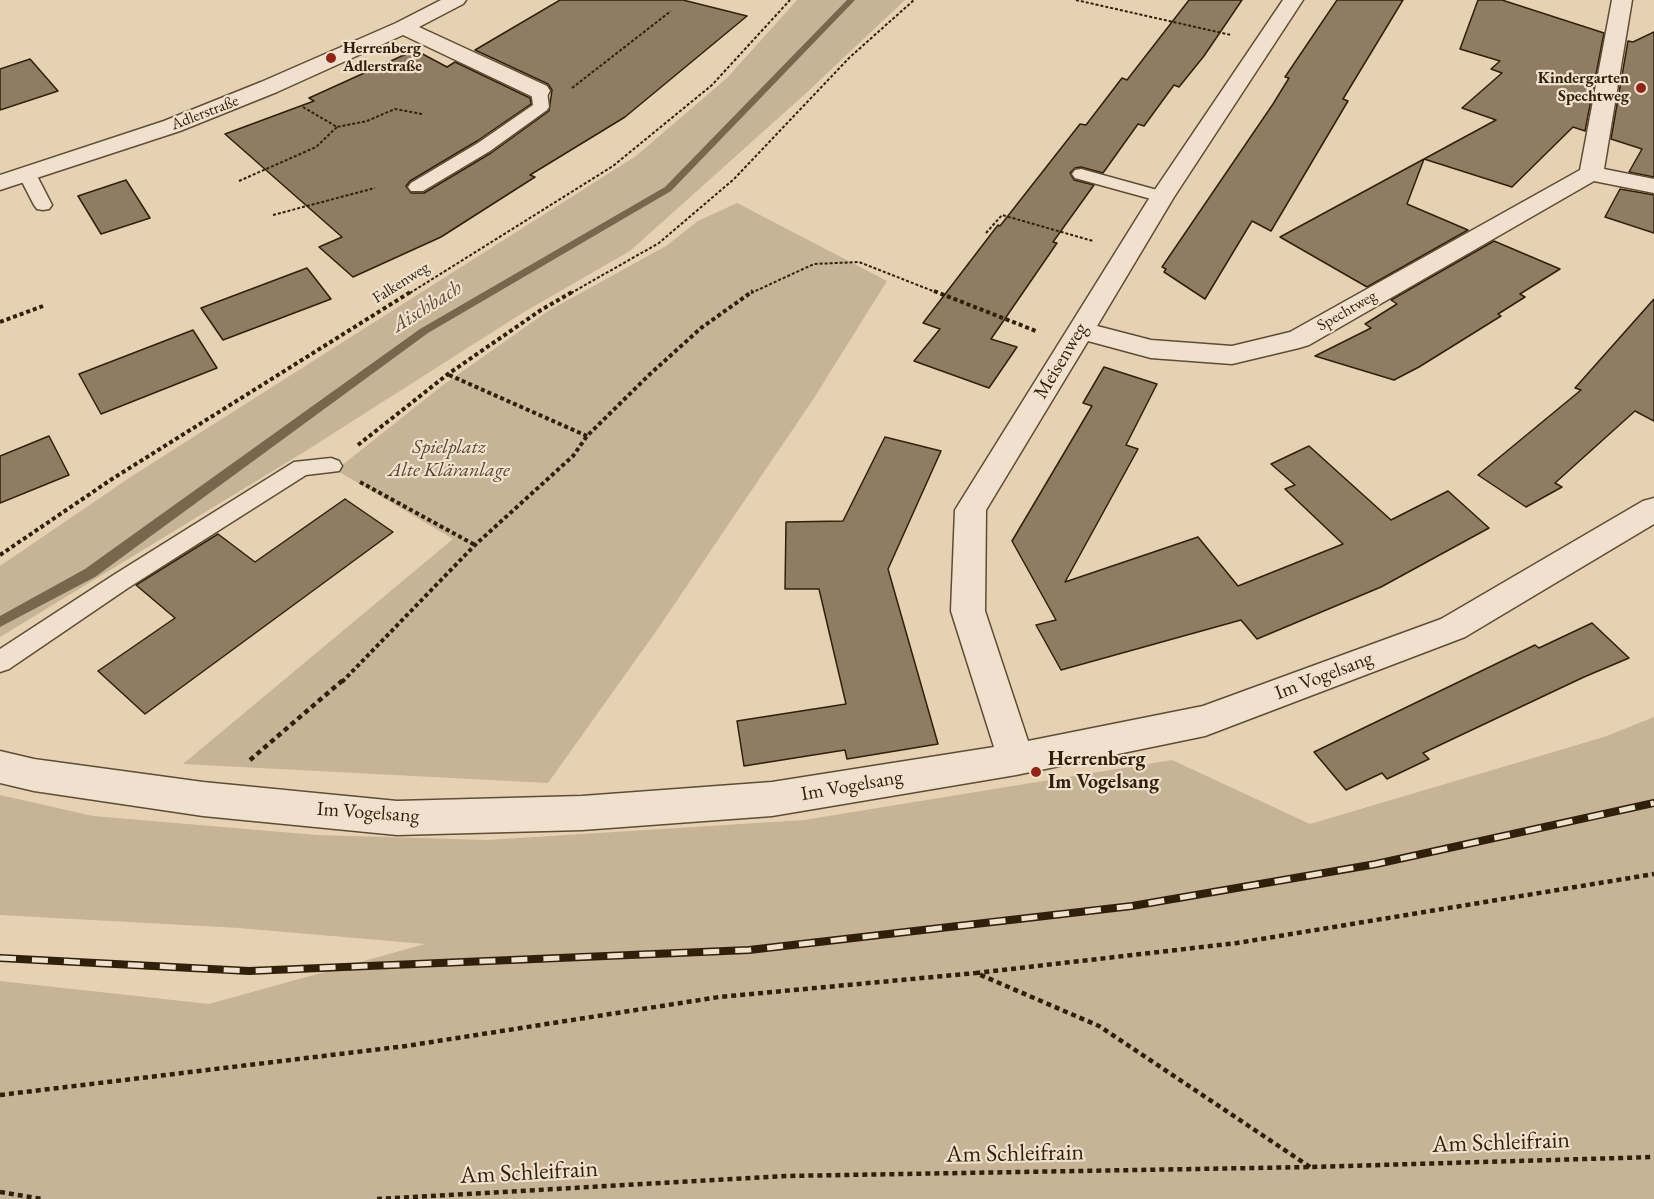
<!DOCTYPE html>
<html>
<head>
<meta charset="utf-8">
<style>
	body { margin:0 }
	canvas { display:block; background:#e6d1b2 }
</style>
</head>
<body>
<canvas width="1654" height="1199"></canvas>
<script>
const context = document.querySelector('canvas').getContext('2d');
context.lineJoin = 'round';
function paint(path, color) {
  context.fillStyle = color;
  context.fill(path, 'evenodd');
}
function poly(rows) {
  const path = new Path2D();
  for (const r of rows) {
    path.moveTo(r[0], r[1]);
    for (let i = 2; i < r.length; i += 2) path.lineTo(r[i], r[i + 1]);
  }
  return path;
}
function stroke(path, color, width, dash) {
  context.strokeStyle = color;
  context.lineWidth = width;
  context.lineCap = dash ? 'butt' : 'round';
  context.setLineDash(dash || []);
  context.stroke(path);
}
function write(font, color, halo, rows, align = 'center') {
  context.font = font + ' "EB Garamond",serif';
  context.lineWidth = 4.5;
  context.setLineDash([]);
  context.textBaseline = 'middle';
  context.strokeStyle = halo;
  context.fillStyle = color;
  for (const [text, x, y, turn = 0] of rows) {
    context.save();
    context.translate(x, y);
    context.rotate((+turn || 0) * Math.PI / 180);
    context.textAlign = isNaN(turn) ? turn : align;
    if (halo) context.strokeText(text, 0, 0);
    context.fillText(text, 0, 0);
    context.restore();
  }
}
paint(poly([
	[797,0,905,0,804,95,630,251,524,312,304,452,0,637,0,566,132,476,636,156,727,78],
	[737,203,887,281,814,398,657,630,548,783,183,764,453,539,336,470,443,385,548,311,666,246,698,221],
	[1654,717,1654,1199,0,1199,0,981,209,1004,425,944,239,928,0,915,0,795,93,816,317,835,488,840,804,820,1172,760,1310,824,1604,737]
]), '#c7b396');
paint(poly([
	[847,0,855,0,671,191,428,333,95,577,0,627,0,616,85,569,420,329,665,187,847,0]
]), '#78664d');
const building = poly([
	[560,0,683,0,747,16,625,117,530,175,535,177,441,237,353,277,319,247,342,237,225,134,314,101,309,98,415,50,447,67,455,62,530,98,531,104,477,141,410,181,406,186,411,193,424,193,491,153,549,111,552,90,548,84,475,50,560,0],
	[1189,0,1242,0,1204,56,1179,87,1174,85,1144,126,1138,124,1103,173,1081,167,1075,168,1070,173,1074,180,1094,185,1053,242,1057,243,991,339,1017,347,989,388,914,361,940,329,923,323,998,225,1000,226,1080,124,1086,125,1122,78,1127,80,1189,0],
	[1337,0,1403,0,1343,99,1348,101,1271,231,1252,221,1205,299,1164,272,1166,269,1162,267,1273,104,1289,78,1285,77,1337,0],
	[1478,0,1502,0,1604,33,1585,131,1573,127,1512,187,1424,159,1407,204,1468,230,1367,287,1280,237,1496,120,1462,108,1502,73,1491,69,1500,61,1460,49,1478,0],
	[1654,32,1654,177,1629,172,1642,149,1611,139,1628,41,1633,42,1654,32],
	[30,59,58,91,0,110,0,69,30,59],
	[126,180,150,218,101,234,78,196,126,180],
	[1620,189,1654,195,1654,233,1605,217,1620,189],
	[1494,241,1560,269,1520,294,1525,297,1498,314,1501,316,1419,367,1394,380,1315,356,1371,328,1365,324,1397,304,1391,300,1494,241],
	[307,268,331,299,223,340,201,308,307,268],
	[1654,299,1654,421,1635,411,1555,483,1562,487,1526,507,1478,475,1581,390,1575,388,1654,299],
	[193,330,217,368,101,414,79,374,193,330],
	[1104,367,1157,384,1126,445,1138,449,1065,582,1198,537,1238,586,1343,544,1285,489,1295,485,1271,464,1309,446,1391,520,1448,491,1489,528,1381,587,1257,639,1241,620,1061,670,1036,625,1056,620,1012,541,1092,406,1083,403,1104,367],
	[49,436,69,475,0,503,0,456,49,436],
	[885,437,941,451,888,569,938,744,847,759,845,750,744,766,737,721,846,704,819,589,785,589,786,522,843,521,885,437],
	[345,499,393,532,145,714,98,671,175,618,136,585,218,534,255,562,345,499],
	[1592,623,1629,658,1584,677,1423,753,1429,759,1387,779,1382,773,1346,790,1314,752,1535,645,1539,648,1592,623]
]);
paint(building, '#8f7c62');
stroke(building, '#30200b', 1.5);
const service = poly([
	[539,86,547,91,549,107,547,110,490,151,423,191,411,191,408,187,411,183,478,143,533,105,531,91,539,86],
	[27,169,33,170,36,174,52,205,49,209,43,210,37,209,34,205,18,174,21,170,27,169],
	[1081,169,1168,193,1171,197,1168,201,1162,202,1075,178,1072,174,1075,170,1081,169],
	[331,458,339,461,342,466,339,471,306,475,128,588,9,669,0,672,0,649,112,576,294,462,331,458]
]);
const minor = poly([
	[441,0,466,0,463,4,419,27,547,86,550,91,547,96,539,98,531,96,403,35,277,92,180,131,0,190,0,175,164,121,261,82,396,23,441,0],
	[1283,0,1303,0,1174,197,1097,326,1151,340,1232,346,1290,332,1580,170,1612,0,1632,0,1604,169,1654,179,1654,193,1594,181,1309,345,1299,348,1232,364,1151,358,1088,341,986,510,985,611,1028,741,1203,706,1441,619,1643,501,1654,498,1654,524,1465,637,1205,736,1016,775,772,816,582,830,397,835,203,816,34,791,0,783,0,751,34,759,203,782,397,801,582,796,772,782,994,747,951,611,955,510,1150,197,1283,0]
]);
stroke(service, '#5e4c35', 3);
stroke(minor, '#5e4c35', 3);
stroke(poly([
	[1076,0,1231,35],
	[572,88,671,11],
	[303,107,337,127,367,121,395,109,422,114],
	[239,181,316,147,337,127],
	[273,215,375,188],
	[986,233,1002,215,1093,241],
	[410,293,613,166,712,85,790,0],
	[571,293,659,243,734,179,849,58,914,0],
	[751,293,814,264,859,262,938,293]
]), '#30200b', 2, [3, 2]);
stroke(poly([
	[934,291,1036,331],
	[0,322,43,306],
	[449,375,587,436],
	[358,445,448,374,541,310,574,291],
	[360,482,475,545],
	[0,555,112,479,412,291],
	[342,682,475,545,573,456,587,436,649,375,701,328,753,291]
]), '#30200b', 4, [4, 3]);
stroke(poly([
	[250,760,343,680],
	[0,1095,406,1046,719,997,976,973],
	[1310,1167,1099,1026,976,973,1237,943,1654,874],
	[0,1192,42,1199],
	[377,1199,786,1176,1311,1167,1654,1157]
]), '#30200b', 4.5, [5, 4]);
paint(service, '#efe1cd');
paint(minor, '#efe1cd');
const rail = poly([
	[0,958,249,971,749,950,1132,906,1376,864,1654,803]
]);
stroke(rail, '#30200b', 8);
stroke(rail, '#efe1cd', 5, [16]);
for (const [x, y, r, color] of [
	[331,58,6,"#8f2418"],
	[1641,88,6,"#8f2418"],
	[1036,772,6,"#8f2418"]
]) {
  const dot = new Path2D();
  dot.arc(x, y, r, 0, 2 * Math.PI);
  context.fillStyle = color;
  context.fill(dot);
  stroke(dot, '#efe1cd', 2);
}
write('bold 16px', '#30200b', '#efe1cd', [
	["Herrenberg",343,49],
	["Adlerstraße",343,67],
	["Kindergarten",1629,79,"right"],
	["Spechtweg",1629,97,"right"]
], 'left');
write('16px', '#30200b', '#efe1cd', [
	["Adlerstraße",205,113,-21],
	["Falkenweg",401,283,-32],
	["Spechtweg",1347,311,-30]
]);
write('20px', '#30200b', '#efe1cd', [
	["Meisenweg",1061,361,-59],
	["Im Vogelsang",1324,676,-21],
	["Im Vogelsang",852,786,-10],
	["Im Vogelsang",368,813,4]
]);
write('italic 20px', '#56452e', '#efe1cd', [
	["Spielplatz",449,448],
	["Alte Kläranlage",449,471]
]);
write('bold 20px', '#30200b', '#efe1cd', [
	["Herrenberg",1048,760],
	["Im Vogelsang",1048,783]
], 'left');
write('italic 21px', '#5a4932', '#efe1cd', [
	["Aischbach",427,307,-32]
]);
write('24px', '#30200b', '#efe1cd', [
	["Am Schleifrain",1501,1143,-2],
	["Am Schleifrain",1015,1154,-1],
	["Am Schleifrain",529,1173,-3]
]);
</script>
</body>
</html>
